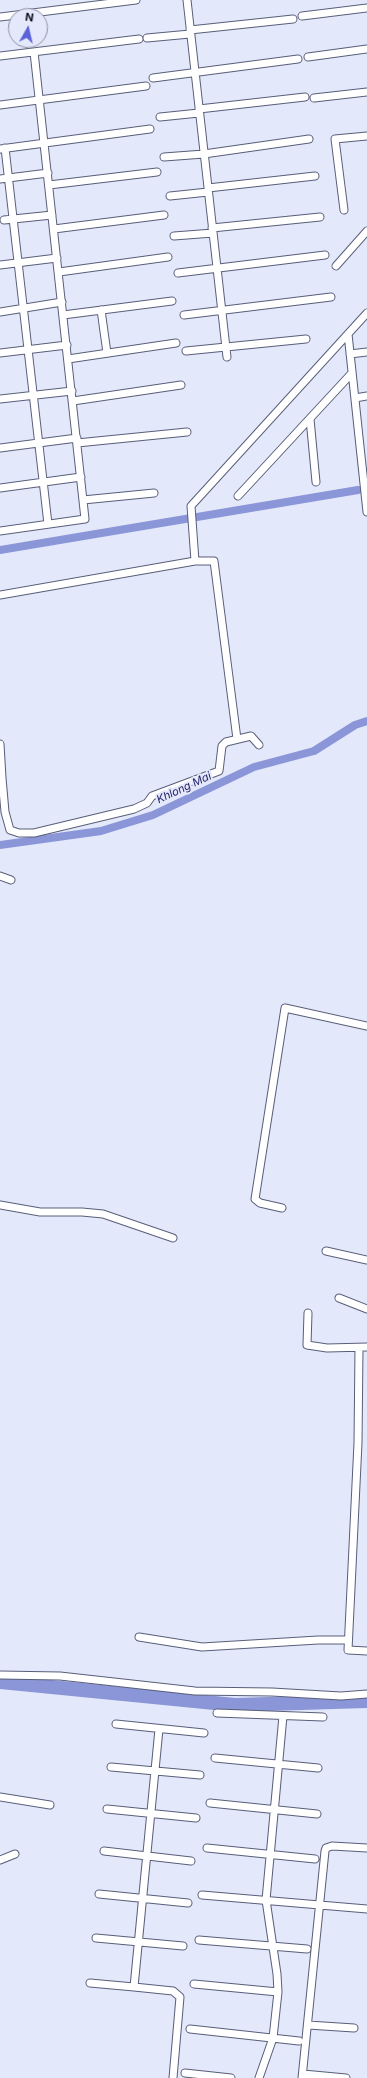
<!DOCTYPE html>
<html>
<head>
<meta charset="utf-8">
<style>
	body { margin:0 }
	#map { position:relative; width:367px; height:2078px; overflow:hidden; background:#e4e8fb; font-family:Inter,sans-serif }
	canvas { display:block }
	.north { position:absolute; left:8px; top:8px; width:40px; height:40px; box-sizing:border-box; background:#e4e8fb; border:1px solid #8e91a1; border-radius:50%; rotate:8deg; font-size:11px; font-weight:700; line-height:16px; text-align:center; color:#0d0f19 }
	.north::after { content:''; display:block; margin:auto; width:14px; height:18px; background:#5a62d9; clip-path:polygon(50% 0,100% 100%,50% 72%,0 100%) }
</style>
</head>
<body>
<div id="map">
<canvas width="367" height="2078"></canvas>
<div class="north">N</div>
</div>
<script>
const context = document.querySelector('canvas').getContext('2d');
context.lineJoin = 'round';
function poly(rows) {
  const path = new Path2D();
  for (const r of rows) {
    path.moveTo(r[0], r[1]);
    for (let i = 2; i < r.length; i += 2) path.lineTo(r[i], r[i + 1]);
  }
  return path;
}
function stroke(path, color, width, dash) {
  context.strokeStyle = color;
  context.lineWidth = width;
  context.lineCap = dash ? 'butt' : 'round';
  context.setLineDash(dash || []);
  context.stroke(path);
}
function write(font, color, halo, rows, align = 'center') {
  context.font = font + ' Inter,sans-serif';
  context.lineWidth = 4;
  context.setLineDash([]);
  context.textBaseline = 'middle';
  context.strokeStyle = halo;
  context.fillStyle = color;
  for (const [text, x, y, turn = 0] of rows) {
    context.save();
    context.translate(x, y);
    context.rotate((+turn || 0) * Math.PI / 180);
    context.textAlign = isNaN(turn) ? turn : align;
    if (halo) context.strokeText(text, 0, 0);
    context.fillText(text, 0, 0);
    context.restore();
  }
}
stroke(poly([
	[0,550,358,490],
	[0,845,101,831,153,815,254,767,314,751,355,725,367,721]
]), '#8a96d7', 8);
stroke(poly([
	[0,1682,235,1705,367,1701]
]), '#8a96d7', 14);
const street = poly([
	[187,0,227,357],
	[302,16,367,8],
	[0,17,136,0],
	[190,30,293,19],
	[147,38,190,34],
	[0,56,139,39],
	[308,57,367,49],
	[153,78,298,59],
	[314,98,367,92],
	[0,105,146,86],
	[199,109,305,97],
	[160,117,199,113],
	[5,148,48,524],
	[0,149,150,129],
	[164,157,204,154,309,139],
	[0,179,48,173],
	[49,185,157,172],
	[208,188,315,176],
	[170,196,208,192],
	[344,210,335,139,367,136],
	[4,220,52,215],
	[212,228,320,217],
	[54,229,164,215],
	[174,236,213,233],
	[0,265,57,258],
	[336,266,367,231],
	[59,272,168,257],
	[178,273,325,255],
	[101,310,107,353],
	[0,312,62,302],
	[63,315,172,301],
	[184,315,331,297],
	[348,334,367,512],
	[186,351,306,339],
	[0,353,67,345],
	[350,354,367,352],
	[68,359,176,343],
	[355,398,367,396],
	[0,399,72,391],
	[73,401,181,385],
	[310,419,316,482],
	[77,443,187,432],
	[0,448,77,438],
	[0,488,81,477],
	[238,496,352,373],
	[83,500,154,493],
	[0,531,85,519,34,52],
	[195,561,191,506,367,313],
	[0,595,195,561,214,561,237,739],
	[0,744,2,778],
	[0,779,2,778,5,812,10,830,19,833,34,833,134,809,147,803,152,796,219,771,222,746,226,742,251,736,259,745],
	[0,876,11,880],
	[0,1205,40,1212,82,1212,103,1214,173,1238],
	[282,1208,260,1203,255,1199,285,1008,367,1026],
	[326,1251,367,1260],
	[339,1298,367,1309],
	[308,1313,307,1345,327,1348,367,1347],
	[359,1348,358,1443,348,1650,367,1651],
	[139,1637,202,1647,318,1640,348,1640],
	[0,1675,60,1676,195,1691,272,1692,341,1696,367,1694],
	[217,1713,323,1717],
	[116,1724,204,1733],
	[159,1729,134,1987,173,1991,180,1997,173,2078],
	[215,1758,318,1768],
	[111,1767,200,1775],
	[0,1797,50,1805],
	[210,1803,317,1814],
	[107,1809,196,1818],
	[207,1848,315,1859],
	[104,1851,191,1861],
	[0,1860,15,1854],
	[99,1894,188,1903],
	[202,1895,367,1909],
	[96,1938,183,1946],
	[199,1940,307,1949],
	[90,1983,134,1987],
	[194,1984,278,1992],
	[308,2025,354,2028],
	[190,2029,299,2041],
	[185,2073,231,2078],
	[303,2074,346,2078],
	[259,2078,273,2038,278,1992,277,1974,266,1900,283,1716],
	[302,2078,325,1851,326,1848,332,1846,367,1848]
]);
stroke(street, '#595e79', 9);
stroke(street, '#fff', 7);
write('italic 11px', '#1d1b66', '#e4e8fb', [
	["Khlong Mai",184,788,-25]
]);
</script>
</body>
</html>
